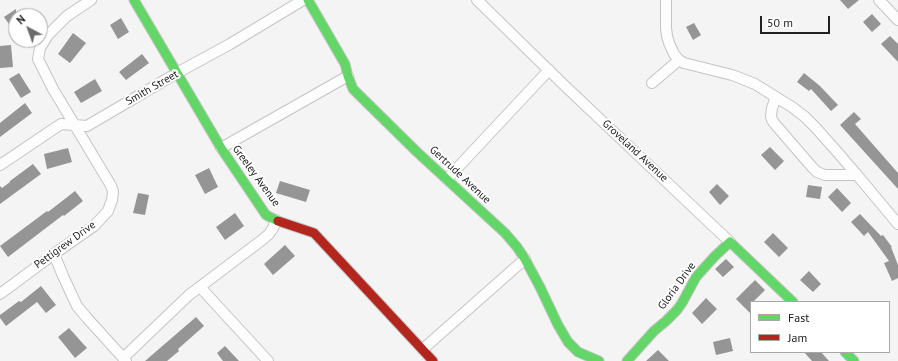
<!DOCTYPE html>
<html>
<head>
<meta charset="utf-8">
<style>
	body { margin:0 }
	#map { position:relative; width:898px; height:361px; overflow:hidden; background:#f4f4f5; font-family:"PT Sans",sans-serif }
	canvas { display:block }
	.legend { position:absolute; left:750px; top:301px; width:140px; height:52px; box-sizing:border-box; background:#fff; border:1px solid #a7a7a7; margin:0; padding:5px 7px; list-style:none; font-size:12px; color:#222 }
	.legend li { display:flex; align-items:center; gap:8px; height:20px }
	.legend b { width:20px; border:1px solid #a7a7a7 }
	.north { position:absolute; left:8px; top:8px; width:40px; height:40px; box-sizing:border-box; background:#fff; border:1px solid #a7a7a7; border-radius:50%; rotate:319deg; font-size:11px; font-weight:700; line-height:16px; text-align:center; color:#222 }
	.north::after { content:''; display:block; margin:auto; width:14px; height:18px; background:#6c6c6c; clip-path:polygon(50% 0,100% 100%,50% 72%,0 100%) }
	.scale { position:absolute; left:760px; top:16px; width:70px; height:18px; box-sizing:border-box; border:2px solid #222; border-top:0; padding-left:5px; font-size:12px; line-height:14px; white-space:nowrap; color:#222; -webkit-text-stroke:3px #fff; paint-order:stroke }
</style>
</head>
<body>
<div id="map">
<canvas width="898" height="361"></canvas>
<ul class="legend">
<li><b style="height:5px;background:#63d668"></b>Fast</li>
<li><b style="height:5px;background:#b3261e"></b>Jam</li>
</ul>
<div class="north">N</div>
<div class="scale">50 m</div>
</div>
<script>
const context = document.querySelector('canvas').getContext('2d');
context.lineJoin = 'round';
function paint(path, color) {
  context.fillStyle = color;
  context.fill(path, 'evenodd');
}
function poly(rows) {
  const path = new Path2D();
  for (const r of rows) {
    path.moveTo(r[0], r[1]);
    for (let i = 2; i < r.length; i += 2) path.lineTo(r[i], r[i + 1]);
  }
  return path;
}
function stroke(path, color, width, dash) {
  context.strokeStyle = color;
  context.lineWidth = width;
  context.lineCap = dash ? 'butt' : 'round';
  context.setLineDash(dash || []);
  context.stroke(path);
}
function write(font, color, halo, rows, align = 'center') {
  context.font = font + ' "PT Sans",sans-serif';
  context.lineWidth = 4;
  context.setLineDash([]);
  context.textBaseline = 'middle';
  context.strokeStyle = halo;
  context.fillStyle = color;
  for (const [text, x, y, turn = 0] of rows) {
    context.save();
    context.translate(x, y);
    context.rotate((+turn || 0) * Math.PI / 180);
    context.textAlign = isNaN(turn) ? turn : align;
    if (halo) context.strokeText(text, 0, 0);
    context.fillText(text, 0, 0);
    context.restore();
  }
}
paint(poly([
	[840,0,859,0,848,9],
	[16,9,16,24,11,27,4,17],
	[872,14,881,24,872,32,863,22],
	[121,18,129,32,118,39,110,25],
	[694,23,701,35,693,40,686,27],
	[73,33,86,43,70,63,58,54],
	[890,36,898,44,898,62,881,44],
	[11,45,13,67,0,68,0,46],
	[142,54,149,63,126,80,119,72],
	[19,73,31,92,21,98,9,79],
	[804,73,820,86,838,105,831,111,811,89,809,91,797,82],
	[95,79,102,91,81,103,74,92],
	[25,103,32,113,0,137,0,123],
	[854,112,861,119,855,124,898,173,898,189,840,125],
	[770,147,784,161,775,170,761,155],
	[68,148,72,162,47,169,44,154],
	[33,164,41,174,0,204,0,186,2,188,10,182,10,181],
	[209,168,218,187,205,194,195,175],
	[280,181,310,190,306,202,276,193],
	[717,184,729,196,720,205,709,192],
	[808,185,822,187,820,199,806,197],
	[837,188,851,203,842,212,828,197],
	[75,191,83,201,64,216,63,215,8,257,0,246,47,211,48,212],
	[138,193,149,195,145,215,133,213],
	[235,213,244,226,225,240,216,227],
	[860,214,881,236,883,235,892,247,891,247,898,265,898,278,892,281,884,263,889,261,868,232,864,236,851,222],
	[773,233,788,248,779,257,764,242],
	[285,245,295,256,273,275,264,264],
	[726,259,734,267,723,277,715,269],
	[809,271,821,284,813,292,800,280],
	[755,280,765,290,753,302,751,302,751,314,736,299],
	[41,286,56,305,46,313,37,302,6,326,0,318,0,315,19,301,21,302],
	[706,298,717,309,702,324,692,313],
	[196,317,204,326,178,349,179,351,167,361,145,361],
	[69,328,87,348,75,358,58,337],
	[730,338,733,351,716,355,713,342],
	[225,346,239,361,223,361,217,353],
	[658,350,669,361,646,361],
	[804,352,821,352,829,361,812,361]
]), '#959595');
const street = poly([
	[477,0,565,86,730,242],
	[666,0,666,28,667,36,669,43,674,54,679,60,684,63,732,75,740,78,755,84,792,107,805,117,816,128,839,154,857,175],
	[879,0,898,20],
	[652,83,679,60],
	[776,97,772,108,771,116,772,120,774,123,812,167,817,172,825,175,857,175,898,224],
	[221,148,348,76],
	[0,165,61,124,87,126,177,73,230,44,303,0],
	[447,179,549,70],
	[54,254,63,276,77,306,87,318,126,361],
	[200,287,268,361],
	[0,294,54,254,94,226,108,211,112,200,113,191,110,184,53,89,38,59,40,48,48,35,67,16,91,0],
	[423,349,525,259],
	[123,358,189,295,262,240,269,234,273,228,276,220]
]);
const fast = poly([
	[134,0,221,148,266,215,278,221],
	[308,0,345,64,348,76,353,89,417,152,505,233,517,247,525,259,540,287,558,325,568,342,578,352,599,361],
	[845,352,854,361],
	[627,361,654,331,666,321,677,310,682,303,696,277,715,256,730,242,793,302]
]);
const jam = poly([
	[278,221,314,233,433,361]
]);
stroke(street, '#c4c4c4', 12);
stroke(fast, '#c4c4c4', 11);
stroke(jam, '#c4c4c4', 11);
stroke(street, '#fdfdfe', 10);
stroke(fast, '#63d668', 9);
stroke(jam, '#b3261e', 9);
write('11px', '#222', '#fff', [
	["Smith Street",152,88,-30],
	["Groveland Avenue",635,151,43],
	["Gertrude Avenue",460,175,43],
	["Greeley Avenue",256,176,54],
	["Pettigrew Drive",65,245,-36],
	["Gloria Drive",677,286,-54]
]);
</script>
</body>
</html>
